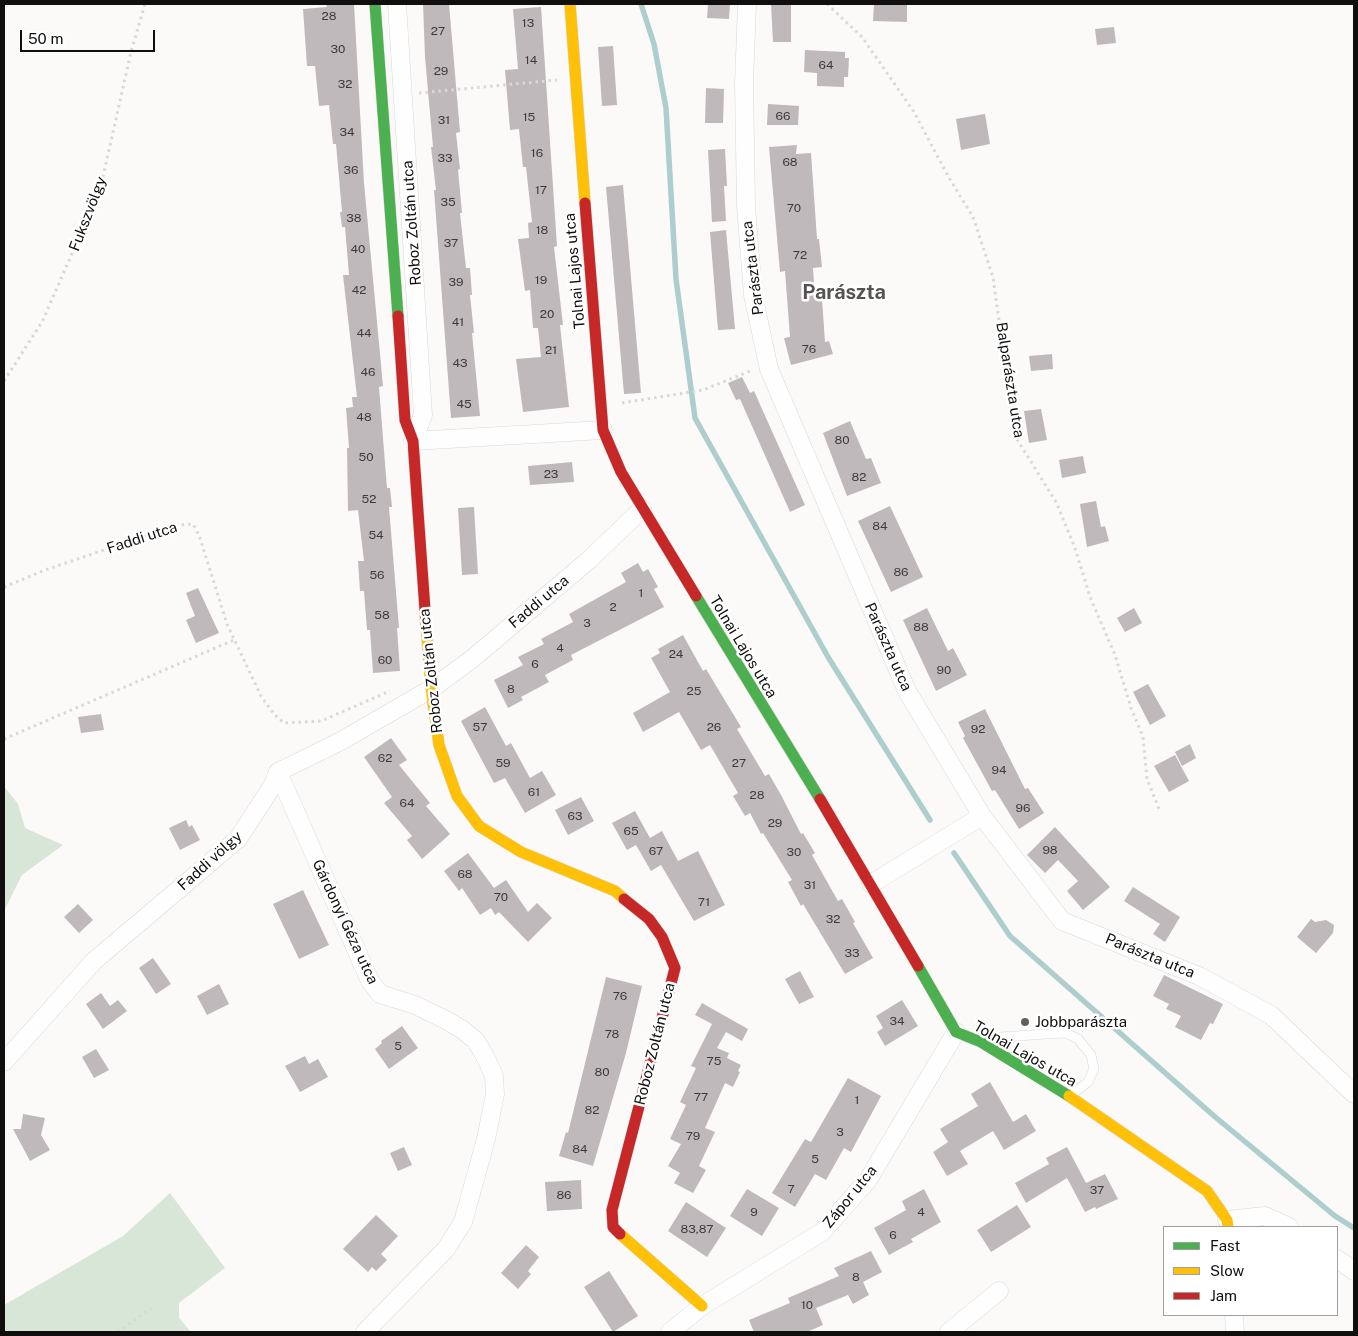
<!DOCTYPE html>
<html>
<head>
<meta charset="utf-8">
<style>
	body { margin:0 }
	#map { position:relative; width:1358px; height:1336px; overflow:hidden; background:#fcfaf8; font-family:"Public Sans",sans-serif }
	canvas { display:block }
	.frame { position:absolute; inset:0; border:5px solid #100f0e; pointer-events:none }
	.legend { position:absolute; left:1163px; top:1226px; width:175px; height:90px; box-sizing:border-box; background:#fff; border:1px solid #9f9f9f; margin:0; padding:6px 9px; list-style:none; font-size:15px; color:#100f0e }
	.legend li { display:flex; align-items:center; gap:10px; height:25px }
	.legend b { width:25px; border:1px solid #9f9f9f }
	.scale { position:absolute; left:20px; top:30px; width:135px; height:22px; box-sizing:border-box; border:2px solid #100f0e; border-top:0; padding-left:6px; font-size:15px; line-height:18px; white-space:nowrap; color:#100f0e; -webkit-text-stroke:4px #fff; paint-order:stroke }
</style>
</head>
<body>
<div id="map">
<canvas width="1358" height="1336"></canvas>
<div class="frame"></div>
<ul class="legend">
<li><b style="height:6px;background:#4caf50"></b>Fast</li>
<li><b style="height:6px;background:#ffc107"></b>Slow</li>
<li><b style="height:6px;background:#c62828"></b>Jam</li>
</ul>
<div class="scale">50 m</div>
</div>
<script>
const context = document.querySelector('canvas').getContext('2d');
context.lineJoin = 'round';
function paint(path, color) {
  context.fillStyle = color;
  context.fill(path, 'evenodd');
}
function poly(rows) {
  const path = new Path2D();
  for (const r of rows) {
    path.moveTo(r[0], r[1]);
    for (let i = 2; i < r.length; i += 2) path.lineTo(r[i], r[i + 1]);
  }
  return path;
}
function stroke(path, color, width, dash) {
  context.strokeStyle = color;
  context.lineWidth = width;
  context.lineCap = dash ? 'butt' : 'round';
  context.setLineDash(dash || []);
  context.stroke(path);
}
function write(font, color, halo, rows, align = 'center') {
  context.font = font + ' "Public Sans",sans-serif';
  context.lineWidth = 5;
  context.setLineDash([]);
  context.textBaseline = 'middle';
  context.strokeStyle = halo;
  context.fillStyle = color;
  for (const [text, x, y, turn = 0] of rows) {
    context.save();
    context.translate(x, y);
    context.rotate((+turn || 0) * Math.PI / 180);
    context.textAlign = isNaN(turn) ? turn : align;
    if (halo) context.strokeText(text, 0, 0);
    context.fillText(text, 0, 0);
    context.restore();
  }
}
paint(poly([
	[4,786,18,804,25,828,63,845,22,875,4,911],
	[170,1193,225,1268,179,1303,179,1318,191,1332,4,1332,4,1305,123,1236]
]), '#d7e6d6');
stroke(poly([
	[641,4,654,44,666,108,676,279,695,418,828,657,930,820],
	[954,853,1010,936,1214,1116,1335,1216,1354,1228]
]), '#aecdcd', 5.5);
paint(poly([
	[326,4,354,4,364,183,383,386,379,387,383,438,387,488,390,488,392,507,389,507,399,628,397,628,400,671,373,673,370,630,367,630,364,591,360,591,358,561,364,561,358,510,348,511,347,448,349,448,346,408,353,407,352,397,357,397,343,275,349,275,345,227,342,227,340,212,342,212,336,144,333,144,329,105,319,106,315,66,307,66,303,9,327,7],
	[423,4,449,4,460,132,456,133,460,169,458,170,462,213,460,213,466,268,470,268,472,295,470,295,474,333,472,333,480,416,451,418,434,190,436,190,431,147,433,147,425,57],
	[708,4,730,4,729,19,707,18],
	[771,4,791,4,791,42,773,42],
	[874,4,907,4,907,22,873,21],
	[541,7,557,246,554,247,563,325,560,325,569,407,523,412,516,359,541,357,538,328,533,328,530,290,525,291,518,239,529,238,528,223,532,222,526,167,523,167,519,129,510,130,505,70,518,69,513,9],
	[1114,27,1116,43,1097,45,1095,29],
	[613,46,617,105,602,106,598,47],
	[805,50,845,52,845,58,849,58,848,77,844,77,844,87,817,86,817,73,804,72],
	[706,88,724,89,723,123,705,123],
	[768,104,799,106,798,125,767,125],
	[985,114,990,144,961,150,956,119],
	[797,145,796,154,811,153,817,239,819,239,822,267,813,268,815,299,822,299,825,342,829,341,833,354,791,365,784,338,790,337,785,271,780,272,769,147],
	[725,149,727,186,724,186,726,221,712,222,708,150],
	[623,185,641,393,624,394,606,187],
	[726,230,735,329,718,330,710,232],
	[1052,354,1053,369,1031,371,1029,356],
	[742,377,750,393,754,391,805,505,790,512,740,399,736,400,728,383],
	[1041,409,1047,440,1029,443,1024,411],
	[850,421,866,459,871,458,881,483,847,496,823,433],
	[1083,456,1086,473,1062,478,1059,460],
	[572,462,574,482,530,485,528,466],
	[1096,501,1101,527,1105,526,1109,541,1087,547,1080,504],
	[890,506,923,577,891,592,858,521],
	[474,507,478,574,462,575,458,508],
	[638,563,643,572,648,569,658,587,654,589,664,607,571,655,573,660,545,675,549,682,521,697,523,700,508,708,494,680,523,665,518,657,544,644,541,639,573,622,569,614,626,582,621,573],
	[198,588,219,633,196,643,186,620,195,616,186,593],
	[927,608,948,651,953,648,967,675,936,691,903,620],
	[1134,608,1142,623,1125,632,1117,618],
	[683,635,703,671,706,669,741,727,737,729,765,776,769,774,781,795,801,834,803,833,815,853,812,855,838,901,842,899,855,922,853,923,873,958,845,974,803,904,801,906,788,882,792,880,763,833,761,834,750,813,745,816,733,796,738,793,710,745,701,750,679,712,643,732,633,713,670,692,651,658,660,653,658,649],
	[1148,684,1166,716,1150,725,1133,692],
	[485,707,506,746,511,743,530,778,542,771,556,795,525,813,505,778,494,783,461,721],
	[985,709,1025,789,1028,788,1044,813,1019,829,995,790,992,791,963,738,965,736,958,722],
	[101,714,104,730,81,733,78,717],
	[391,738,407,760,399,765,430,803,426,806,450,834,422,859,407,840,412,836,384,803,392,797,364,757],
	[1190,744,1196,758,1182,766,1175,752],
	[1175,755,1189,781,1169,792,1154,766],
	[581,797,594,821,568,835,555,810],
	[635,811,650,838,662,831,678,861,698,851,725,905,694,921,661,865,651,871,636,845,627,850,612,823],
	[186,820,189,827,192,825,200,840,180,850,169,828],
	[1055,827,1110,887,1083,910,1067,891,1078,881,1058,860,1045,873,1027,855],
	[468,853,494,888,506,880,528,912,537,903,552,918,528,942,499,912,495,915,491,908,480,915,462,888,459,891,444,871],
	[1133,887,1180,917,1165,942,1153,934,1160,924,1124,901],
	[303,890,329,945,299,959,273,904],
	[78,904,93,920,79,933,64,917],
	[1311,919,1315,922,1326,920,1334,925,1333,933,1316,953,1297,937],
	[153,958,171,984,156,994,139,968],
	[800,971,814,997,799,1004,785,979],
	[1164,975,1223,1004,1213,1024,1210,1023,1201,1040,1175,1027,1181,1016,1166,1009,1169,1004,1153,996],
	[606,977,642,986,626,1053,593,1166,559,1156,566,1132,568,1133],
	[219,984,229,1004,207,1015,197,996],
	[101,993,110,1006,118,1000,127,1011,103,1029,86,1004],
	[902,1000,918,1026,885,1046,877,1032,883,1028,876,1016],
	[702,1003,748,1029,742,1041,726,1032,717,1048,729,1053,727,1058,741,1065,738,1071,740,1072,733,1087,725,1083,705,1128,715,1132,699,1166,706,1170,693,1193,674,1183,680,1173,668,1166,681,1144,670,1139,686,1105,680,1102,696,1068,691,1066,712,1024,695,1015],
	[402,1026,418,1048,389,1069,375,1049,382,1043,381,1041],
	[96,1049,109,1070,94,1078,82,1057],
	[305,1056,309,1064,318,1059,328,1077,300,1092,285,1066],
	[848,1078,881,1096,851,1152,844,1148,826,1180,815,1174,795,1207,772,1193,805,1139,811,1142],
	[990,1082,1013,1122,1026,1114,1036,1131,1004,1150,993,1131,960,1151,968,1164,947,1176,933,1152,948,1142,940,1129,978,1106,971,1094],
	[23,1114,45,1118,41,1135,50,1150,30,1161,13,1129,21,1129],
	[404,1147,412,1165,398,1171,390,1153],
	[1067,1147,1086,1183,1105,1174,1118,1199,1096,1209,1095,1207,1085,1212,1067,1178,1026,1203,1015,1183,1049,1164,1046,1158],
	[581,1180,582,1209,547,1211,545,1182],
	[747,1189,779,1208,762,1236,730,1216],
	[924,1189,941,1222,911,1239,913,1242,889,1255,874,1228,906,1210,902,1201],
	[686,1202,726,1228,707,1257,668,1231],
	[1017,1205,1031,1227,991,1252,977,1230],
	[376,1215,398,1236,381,1254,387,1260,376,1271,372,1267,368,1272,343,1249],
	[526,1245,539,1257,528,1271,531,1274,518,1289,501,1273],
	[871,1251,882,1272,863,1282,869,1295,853,1304,848,1295,816,1308,823,1325,807,1332,754,1332,749,1320,790,1303,788,1298,839,1276,834,1268],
	[609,1271,638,1316,613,1332,584,1287]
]), '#c0b9bb');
const lane = poly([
	[986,1041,1001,1037,1046,1034,1066,1033,1078,1039,1091,1055,1094,1069,1088,1082,1071,1095]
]);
const street = poly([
	[397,4,423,415,413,441,603,430],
	[747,4,744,83,746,206,753,295,769,369,907,691,982,816,1062,921,1199,976,1271,1015,1354,1094],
	[278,772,370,981,380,994,415,1005,446,1020,463,1030,476,1041,486,1058,494,1076,495,1094,486,1139,463,1222,446,1249,365,1332],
	[871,884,982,816],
	[4,1062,94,961,238,839,273,785,278,772,341,741,431,689,472,659,589,560,642,509],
	[1227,1220,1265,1216,1289,1227],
	[1337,1259,1354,1271],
	[1234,1315,1235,1332],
	[670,1332,702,1306,822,1232,868,1180,956,1032],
	[949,1332,999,1291]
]);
const fast = poly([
	[375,4,398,316],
	[696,596,820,799],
	[918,966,956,1032,981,1042,1069,1096]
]);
const slow = poly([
	[570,4,585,203],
	[426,624,431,689,439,745,457,796,479,826,521,852,615,891,624,899],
	[1069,1096,1207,1191,1227,1220,1228,1227],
	[620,1234,702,1306]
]);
const jam = poly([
	[585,203,603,430,621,472,696,596],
	[398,316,405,420,413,441,426,624],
	[820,799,918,966],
	[620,1234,613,1227,612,1210,675,968,662,937,649,919,624,899]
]);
stroke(lane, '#d9d8d6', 10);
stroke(street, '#d9d8d6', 19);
stroke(fast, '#d9d8d6', 12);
stroke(slow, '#d9d8d6', 12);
stroke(jam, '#d9d8d6', 12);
stroke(poly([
	[827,4,862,37,914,112,948,176,973,217,993,277,1015,436,1056,502,1075,548,1090,597,1115,655,1131,708,1143,737,1147,779,1159,809],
	[419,93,557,80],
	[4,381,42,322,100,190,131,52,145,4],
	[622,403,703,390,753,370],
	[4,587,45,570,178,525,193,524,199,535,227,624,261,696,274,714,284,723,321,721,390,691],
	[4,739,234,640],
	[118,1332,151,1308]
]), '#d8d8d8', 3, [2.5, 4]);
stroke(lane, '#fffefe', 9);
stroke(street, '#fffefe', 18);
stroke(fast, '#4caf50', 11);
stroke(slow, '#ffc107', 11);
stroke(jam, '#c62828', 11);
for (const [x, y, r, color] of [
	[1025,1022,5,"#636160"]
]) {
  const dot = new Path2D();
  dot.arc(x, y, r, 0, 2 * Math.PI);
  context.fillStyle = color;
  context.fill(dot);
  stroke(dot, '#fff', 2);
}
write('12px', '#3c3a39', null, [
	["28",329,16],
	["13",528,23],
	["27",438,31],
	["30",338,49],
	["14",531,60],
	["64",826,65],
	["29",441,71],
	["32",345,84],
	["66",783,116],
	["15",529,117],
	["31",444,120],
	["34",347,132],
	["16",537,153],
	["33",445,158],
	["68",790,162],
	["36",351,170],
	["17",541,190],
	["35",448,202],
	["70",794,208],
	["38",354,218],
	["18",542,230],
	["37",451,243],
	["40",358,249],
	["72",800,255],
	["19",541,280],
	["39",456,282],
	["42",359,290],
	["20",547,314],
	["41",458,322],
	["44",364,333],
	["76",809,349],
	["21",551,350],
	["43",460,363],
	["46",368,372],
	["45",464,404],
	["48",364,417],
	["80",842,440],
	["50",366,457],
	["23",551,474],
	["82",859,477],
	["52",369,499],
	["84",880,526],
	["54",376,535],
	["86",901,572],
	["56",377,575],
	["1",641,593],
	["2",613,607],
	["58",382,615],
	["3",587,623],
	["88",921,627],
	["4",560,648],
	["24",676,654],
	["60",385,660],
	["6",535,664],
	["90",944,670],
	["8",511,689],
	["25",694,691],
	["57",480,727],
	["26",714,727],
	["92",978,729],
	["62",385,758],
	["59",503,763],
	["27",739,763],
	["94",999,770],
	["61",534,792],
	["28",757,795],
	["64",407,803],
	["96",1023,808],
	["63",575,816],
	["29",775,823],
	["65",631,831],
	["98",1050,850],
	["67",656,851],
	["30",794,852],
	["68",465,874],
	["31",810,885],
	["70",501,897],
	["71",704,902],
	["32",833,919],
	["33",852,953],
	["76",620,996],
	["34",897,1021],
	["78",612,1034],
	["5",398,1046],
	["75",714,1061],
	["80",602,1072],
	["77",701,1097],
	["1",857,1100],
	["82",592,1110],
	["3",840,1132],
	["79",693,1136],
	["84",580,1149],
	["5",815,1159],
	["7",791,1189],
	["37",1097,1190],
	["86",564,1195],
	["9",754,1212],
	["4",921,1212],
	["83,87",697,1229],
	["6",893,1235],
	["8",856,1277],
	["10",807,1305]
]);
write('15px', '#100f0e', '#fff', [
	["Fukszvölgy",88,214,-69],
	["Roboz Zoltán utca",412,223,-94],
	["Parászta utca",753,268,-97],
	["Tolnai Lajos utca",575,271,-95],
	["Balparászta utca",1010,380,81],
	["Faddi utca",142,538,-18],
	["Faddi utca",539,602,-40],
	["Tolnai Lajos utca",743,647,59],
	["Parászta utca",888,647,66],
	["Roboz Zoltán utca",431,671,-96],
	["Faddi völgy",210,861,-42],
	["Gárdonyi Géza utca",345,922,65],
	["Parászta utca",1150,956,22],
	["Roboz Zoltán utca",655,1044,-76],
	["Tolnai Lajos utca",1025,1054,30],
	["Zápor utca",850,1197,-51]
]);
write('15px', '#100f0e', '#fff', [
	["Jobbparászta",1035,1022]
], 'left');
write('bold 20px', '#55524f', '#fff', [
	["Parászta",844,293]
]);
</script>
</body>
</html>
